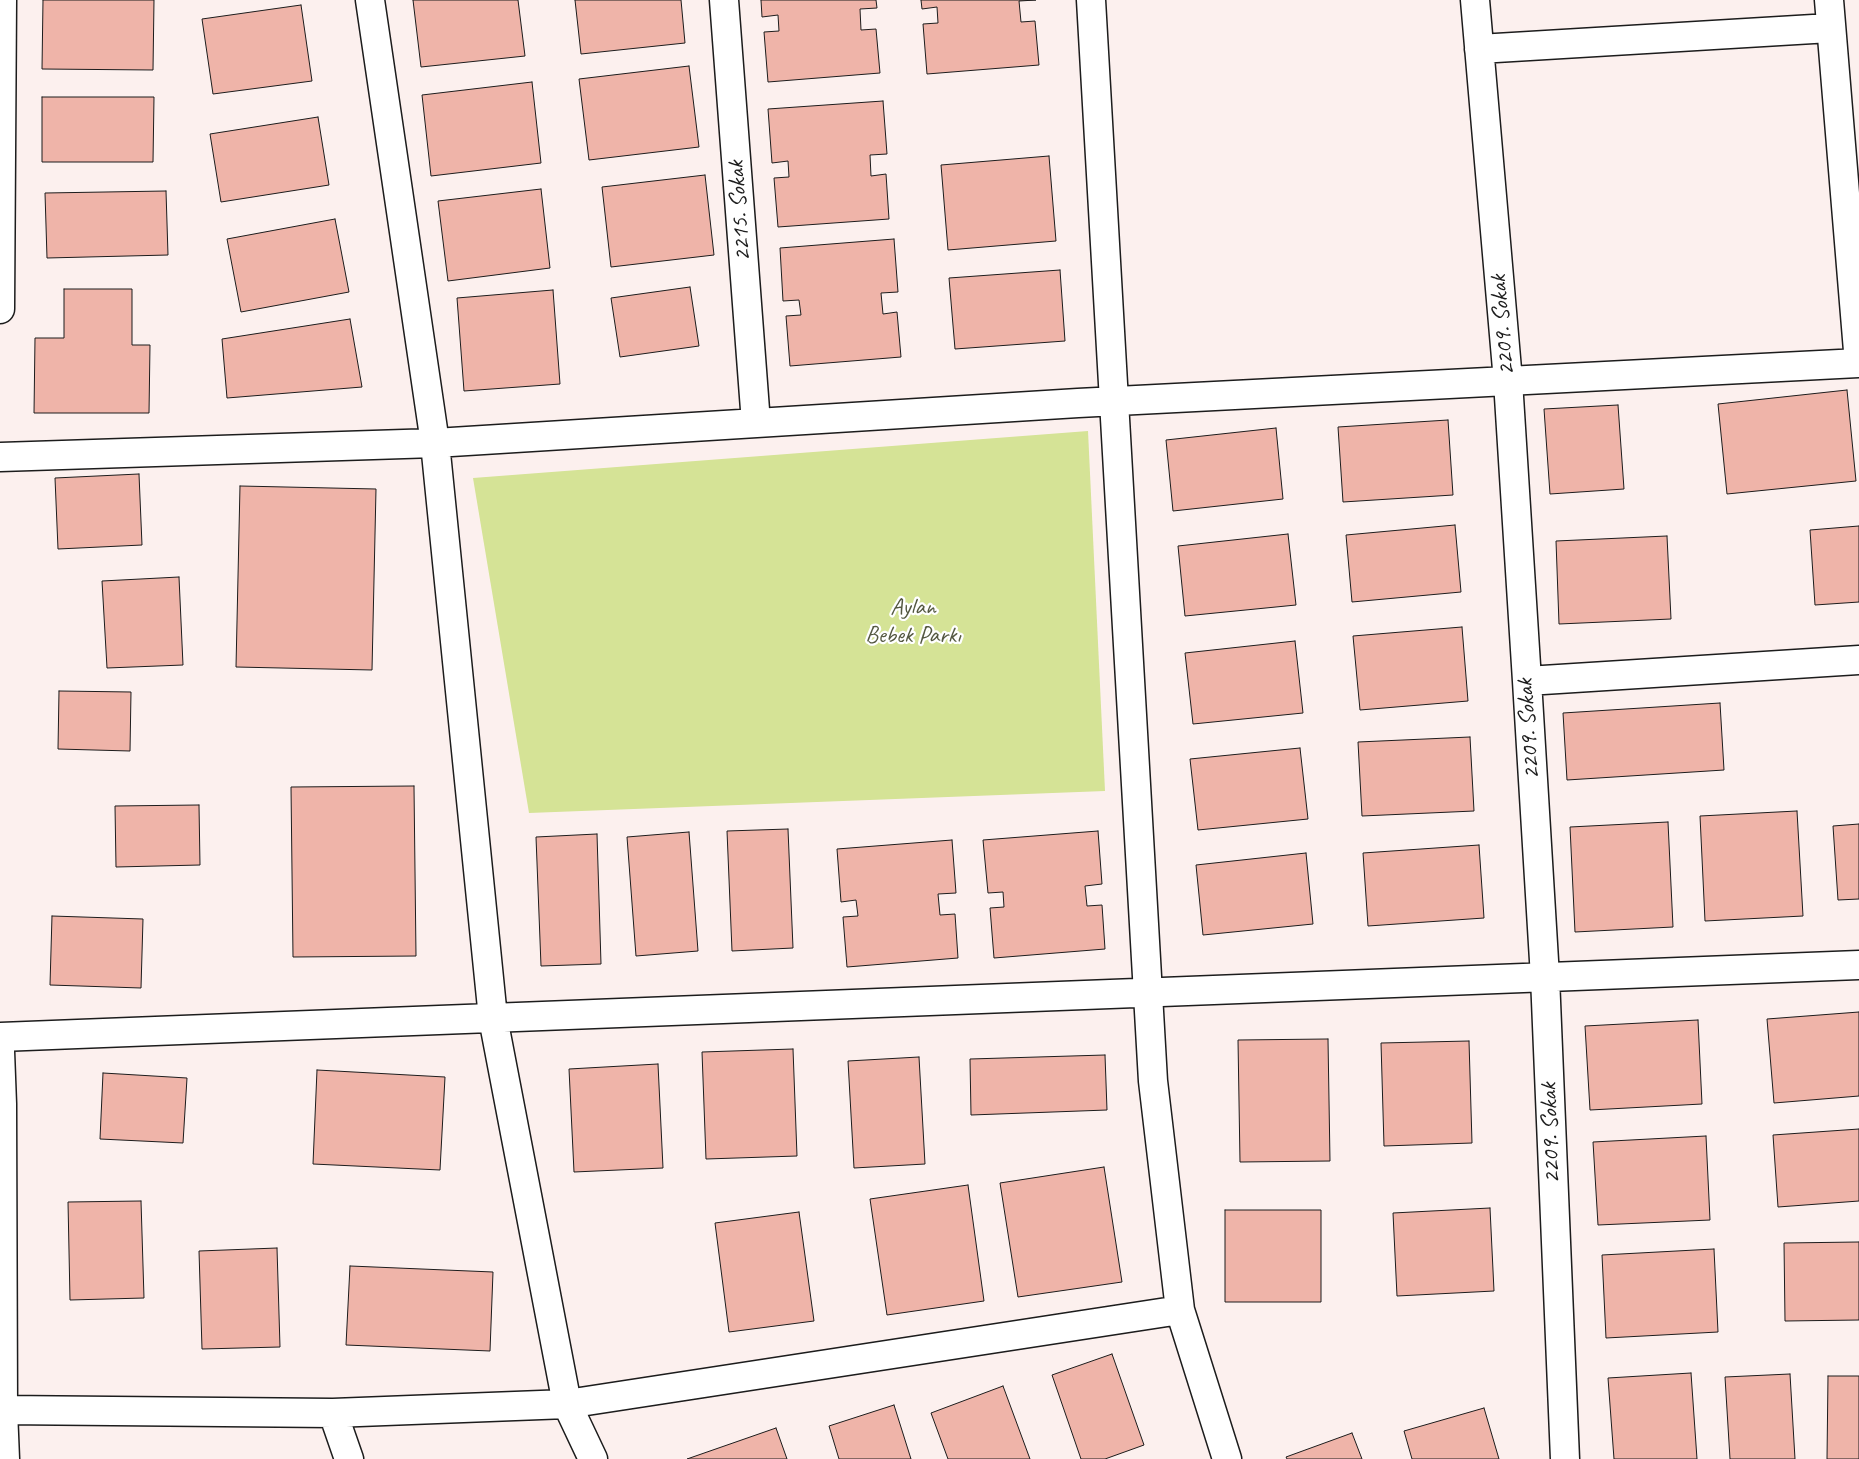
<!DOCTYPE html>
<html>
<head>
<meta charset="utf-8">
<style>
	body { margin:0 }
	canvas { display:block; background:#fcf0ee }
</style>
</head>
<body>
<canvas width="1859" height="1459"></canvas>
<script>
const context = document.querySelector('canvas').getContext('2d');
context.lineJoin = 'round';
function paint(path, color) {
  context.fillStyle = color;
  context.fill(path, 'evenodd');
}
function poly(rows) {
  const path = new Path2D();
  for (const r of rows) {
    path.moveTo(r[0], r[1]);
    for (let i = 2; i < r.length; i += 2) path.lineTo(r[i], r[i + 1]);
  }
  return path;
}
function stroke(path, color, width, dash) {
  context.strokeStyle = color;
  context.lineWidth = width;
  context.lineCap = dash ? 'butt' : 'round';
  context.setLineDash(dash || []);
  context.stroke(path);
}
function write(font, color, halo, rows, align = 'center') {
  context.font = font + ' Caveat,sans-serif';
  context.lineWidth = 4.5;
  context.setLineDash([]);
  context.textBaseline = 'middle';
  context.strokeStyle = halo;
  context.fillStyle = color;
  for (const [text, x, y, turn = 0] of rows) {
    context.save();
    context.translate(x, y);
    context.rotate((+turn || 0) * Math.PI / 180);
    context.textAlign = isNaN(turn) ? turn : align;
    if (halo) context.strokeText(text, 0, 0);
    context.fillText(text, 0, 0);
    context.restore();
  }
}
paint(poly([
	[1088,431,1105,791,529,813,473,478]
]), '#d5e396');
const building = poly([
	[43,0,154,0,153,70,42,69,43,0],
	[413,0,518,0,525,56,421,67,413,0],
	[575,0,681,0,685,43,581,54,575,0],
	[761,0,876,0,877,8,860,9,861,30,876,29,880,73,768,82,764,32,779,31,778,15,762,17,761,0],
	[921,0,1036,0,1019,1,1021,22,1035,21,1039,65,927,74,923,24,938,23,937,7,922,9,921,0],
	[301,5,312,81,213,94,202,19,301,5],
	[689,66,699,147,589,160,579,79,689,66],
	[532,82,541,163,431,176,422,95,532,82],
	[42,97,154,97,153,162,42,162,42,97],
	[883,101,887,154,870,155,871,176,886,174,889,219,778,227,774,178,789,177,788,161,772,163,768,109,883,101],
	[318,117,329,185,221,202,210,134,318,117],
	[1049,156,1056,241,948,250,941,165,1049,156],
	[705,175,714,255,611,267,602,187,705,175],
	[541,189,550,268,448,281,438,201,541,189],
	[166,191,168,255,47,258,45,193,166,191],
	[335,219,349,292,241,312,227,239,335,219],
	[894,239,898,292,881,293,883,314,897,312,901,357,790,366,786,316,801,315,799,300,783,301,780,248,894,239],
	[1060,270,1065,341,955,349,949,278,1060,270],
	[690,287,699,346,620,357,611,298,690,287],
	[64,289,132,289,132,345,150,345,149,413,34,413,35,338,64,338,64,289],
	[553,290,560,384,464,391,457,298,553,290],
	[350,319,362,387,227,398,222,339,350,319],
	[1847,390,1856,481,1727,494,1718,404,1847,390],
	[1618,405,1624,489,1550,494,1544,409,1618,405],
	[1448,420,1453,495,1343,502,1338,427,1448,420],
	[1276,428,1283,499,1173,511,1166,440,1276,428],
	[139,474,142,545,58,549,55,478,139,474],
	[240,486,376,489,372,670,236,667,240,486],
	[1455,525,1461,592,1352,602,1346,535,1455,525],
	[1859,526,1859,602,1815,605,1810,530,1859,526],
	[1288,534,1296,605,1185,616,1178,546,1288,534],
	[1667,536,1671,619,1559,624,1556,541,1667,536],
	[179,577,183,665,107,668,102,581,179,577],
	[1462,627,1468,701,1360,710,1353,636,1462,627],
	[1295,641,1303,713,1193,724,1185,653,1295,641],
	[59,691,131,692,130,751,58,749,59,691],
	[1720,703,1724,770,1567,780,1563,713,1720,703],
	[1470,737,1474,811,1362,816,1358,742,1470,737],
	[1300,748,1308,819,1198,830,1190,759,1300,748],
	[414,786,416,956,293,957,291,787,414,786],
	[199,805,200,865,116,867,115,806,199,805],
	[1797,811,1803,916,1705,921,1700,816,1797,811],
	[1668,822,1673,927,1575,932,1570,827,1668,822],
	[1859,824,1859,899,1838,900,1833,826,1859,824],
	[788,829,793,948,732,951,727,831,788,829],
	[1098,831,1102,884,1085,886,1087,906,1102,905,1105,949,994,958,990,908,1004,907,1003,892,988,893,983,840,1098,831],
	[689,832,698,951,636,956,627,837,689,832],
	[597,834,601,964,541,966,536,837,597,834],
	[952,840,956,893,938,894,940,915,955,914,958,958,847,967,843,917,858,916,856,900,841,902,837,849,952,840],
	[1479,845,1484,918,1368,926,1363,853,1479,845],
	[1306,853,1313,924,1203,935,1196,865,1306,853],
	[52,916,143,919,141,988,50,985,52,916],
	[1859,1012,1859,1096,1774,1103,1767,1019,1859,1012],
	[1698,1020,1702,1104,1590,1110,1585,1026,1698,1020],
	[1328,1039,1330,1161,1240,1162,1238,1040,1328,1039],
	[1469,1041,1472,1143,1384,1146,1381,1043,1469,1041],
	[793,1049,797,1156,706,1159,702,1052,793,1049],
	[1105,1055,1107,1110,971,1115,970,1059,1105,1055],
	[919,1057,925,1164,854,1168,848,1061,919,1057],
	[658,1064,663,1168,574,1172,569,1069,658,1064],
	[317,1070,445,1077,440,1170,313,1164,317,1070],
	[103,1073,187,1078,183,1143,100,1139,103,1073],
	[1859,1129,1859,1201,1778,1207,1773,1135,1859,1129],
	[1706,1136,1710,1220,1598,1225,1593,1142,1706,1136],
	[1104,1167,1122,1282,1018,1297,1000,1183,1104,1167],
	[968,1185,984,1301,887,1315,870,1199,968,1185],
	[141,1201,144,1298,70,1300,68,1202,141,1201],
	[1490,1208,1494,1291,1397,1296,1393,1213,1490,1208],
	[1225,1210,1321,1210,1321,1302,1225,1302,1225,1210],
	[799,1212,814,1321,729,1332,715,1223,799,1212],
	[1859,1242,1859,1320,1785,1321,1784,1243,1859,1242],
	[277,1248,280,1347,202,1349,199,1251,277,1248],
	[1714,1249,1718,1332,1606,1338,1602,1255,1714,1249],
	[350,1266,493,1272,490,1351,346,1345,350,1266],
	[1112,1354,1144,1445,1105,1459,1081,1459,1052,1375,1112,1354],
	[1691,1373,1697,1459,1614,1459,1608,1378,1691,1373],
	[1790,1374,1795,1459,1730,1459,1725,1377,1790,1374],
	[1828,1376,1859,1376,1859,1459,1827,1459,1828,1376],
	[1003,1386,1030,1459,948,1459,931,1413,1003,1386],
	[894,1405,911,1459,839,1459,829,1426,894,1405],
	[1484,1408,1499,1459,1412,1459,1404,1431,1484,1408],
	[776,1428,787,1459,687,1459,776,1428],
	[1352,1433,1362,1459,1287,1459,1286,1457,1352,1433]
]);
paint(building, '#efb4a9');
stroke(building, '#1c1c1c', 1);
const street = poly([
	[370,0,435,443,493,1018,567,1404,593,1459],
	[724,0,756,423],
	[1091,0,1153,1081,1180,1310,1227,1459],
	[1475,0,1508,381,1527,681,1545,977,1565,1459],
	[1829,0,1859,363],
	[1479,49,1830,28],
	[0,309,2,0],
	[0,457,435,443,1078,403,1859,363],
	[1527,681,1859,660],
	[0,1037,1859,965],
	[0,1051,2,1104,3,1410,5,1459],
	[3,1410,333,1413,567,1404,1180,1310],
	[333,1413,349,1459]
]);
stroke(street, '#1c1c1c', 31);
stroke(street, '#fff', 28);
write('24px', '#1c1c1c', '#fff', [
	["2215. Sokak",740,211,-94],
	["2209. Sokak",1503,325,-95],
	["2209. Sokak",1529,729,-94],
	["2209. Sokak",1551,1133,-92]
]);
write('24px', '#545841', '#fff', [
	["Aylan",913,608],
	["Bebek Parkı",913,636]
]);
</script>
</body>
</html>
